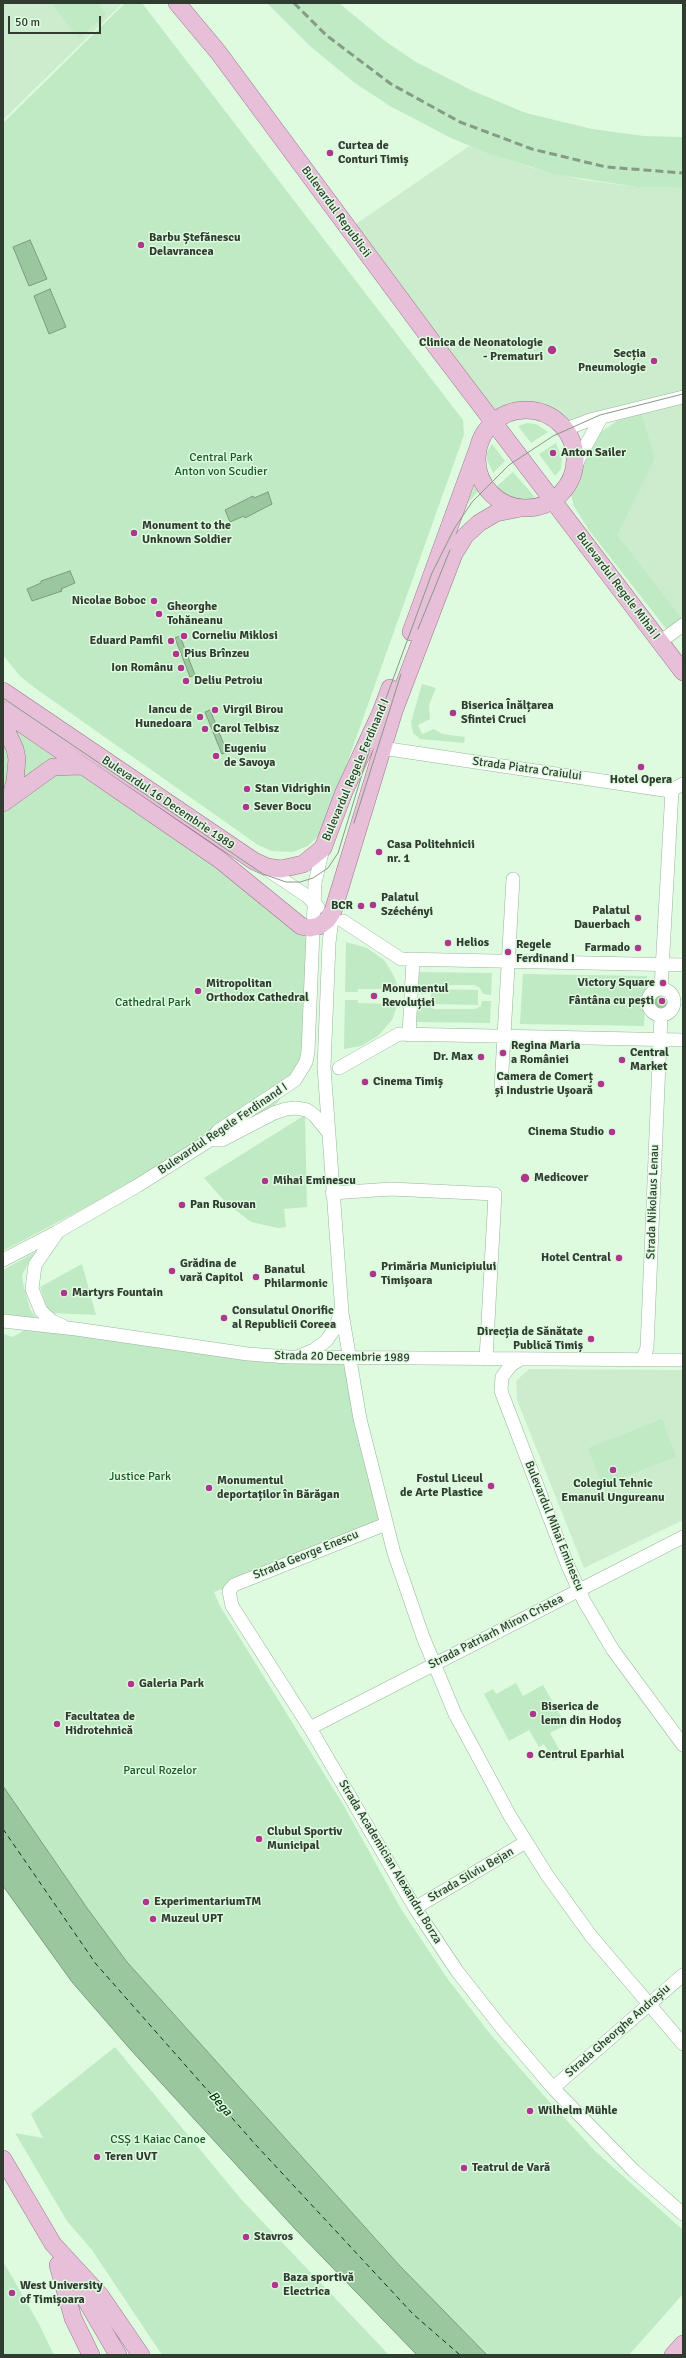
<!DOCTYPE html>
<html>
<head>
<meta charset="utf-8">
<style>
	body { margin:0 }
	#map { position:relative; width:686px; height:2358px; overflow:hidden; background:#defbe0; font-family:Signika,sans-serif }
	canvas { display:block }
	.frame { position:absolute; inset:0; border:4px solid #313c31; pointer-events:none }
	.scale { position:absolute; left:8px; top:16px; width:93px; height:18px; box-sizing:border-box; border:2px solid #313c31; border-top:0; padding-left:5px; font-size:12px; line-height:14px; white-space:nowrap; color:#313c31; -webkit-text-stroke:3px #defbe0; paint-order:stroke }
</style>
</head>
<body>
<div id="map">
<canvas width="686" height="2358"></canvas>
<div class="frame"></div>
<div class="scale">50 m</div>
</div>
<script>
const context = document.querySelector('canvas').getContext('2d');
context.lineJoin = 'round';
function paint(path, color) {
  context.fillStyle = color;
  context.fill(path, 'evenodd');
}
function poly(rows) {
  const path = new Path2D();
  for (const r of rows) {
    if (r.length === 3) {
      path.moveTo(r[0] + r[2], r[1]);
      path.arc(r[0], r[1], r[2], 0, 2 * Math.PI);
      continue;
    }
    path.moveTo(r[0], r[1]);
    for (let i = 2; i < r.length; i += 2) path.lineTo(r[i], r[i + 1]);
  }
  return path;
}
function stroke(path, color, width, dash) {
  context.strokeStyle = color;
  context.lineWidth = width;
  context.lineCap = dash ? 'butt' : 'round';
  context.setLineDash(dash || []);
  context.stroke(path);
}
function write(font, color, halo, rows, align = 'center') {
  context.font = font + ' Signika,sans-serif';
  context.lineWidth = 3;
  context.setLineDash([]);
  context.textBaseline = 'middle';
  context.strokeStyle = halo;
  context.fillStyle = color;
  for (const [text, x, y, turn = 0] of rows) {
    context.save();
    context.translate(x, y);
    context.rotate((+turn || 0) * Math.PI / 180);
    context.textAlign = isNaN(turn) ? turn : align;
    if (halo) context.strokeText(text, 0, 0);
    context.fillText(text, 0, 0);
    context.restore();
  }
}
paint(poly([
	[3,3,123,3,3,120],
	[469,146,533,168,584,180,637,187,683,188,683,394,564,428,547,414,530,409,513,411,494,422,349,229],
	[683,403,683,623,668,631,589,530,574,506,571,494,573,480,617,421],
	[529,1369,683,1370,683,1520,584,1568,517,1400,516,1381]
]), '#ccedcd');
paint(poly([
	[51,3,98,3,106,15,79,38],
	[125,3,142,3,463,420,464,435,325,825,319,835,308,846,292,852,272,851,258,845,35,688,20,676,3,655,3,123],
	[267,3,339,3,385,41,416,62,473,91,526,113,592,129,644,136,683,137,683,188,637,187,554,174,487,153,451,138,390,106,355,83,311,47],
	[641,413,655,458,617,535,683,620,668,631,589,530,574,506,571,494,576,468,598,434,617,421],
	[527,423,536,424,548,432,531,443,518,426],
	[556,443,562,459,561,469,555,476,539,454],
	[492,444,505,461,493,473,487,460,487,452],
	[513,472,535,497,527,499,512,497,506,495,496,487],
	[478,478,482,487,467,504],
	[422,684,436,688,429,705,430,719,418,725,422,734,434,729,442,734,465,737,464,743,420,739,413,733,411,722],
	[3,725,16,732,17,731,92,774,303,933,308,942,302,1071,272,1109,3,1251],
	[346,942,367,948,384,960,394,976,400,993,392,993,391,989,358,989,358,992,345,992],
	[419,972,492,973,491,995,483,994,480,988,474,985,434,985,428,988,426,994,418,993],
	[523,974,647,976,644,1026,520,1024],
	[431,989,478,990,478,1005,431,1004],
	[345,1000,358,1000,358,1003,391,1004,391,1001,399,1001,392,1020,378,1036,361,1046,344,1049],
	[418,1000,426,1000,428,1006,434,1009,475,1009,481,1006,482,1001,491,1001,490,1023,416,1022],
	[305,1115,307,1207,284,1209,286,1227,278,1228,251,1222,226,1203,204,1178],
	[35,1252,22,1275,23,1283,30,1309,39,1322,3,1315,3,1270],
	[82,1264,96,1315,49,1313,40,1287],
	[31,1326,346,1358,386,1524,214,1592,220,1606,344,1806,401,1909,447,1978,491,2035,546,2098,595,2151,683,2230,683,2294,629,2355,487,2355,399,2265,127,1962,87,1908,3,1786,3,1334,13,1337],
	[662,1419,676,1457,602,1485,588,1448],
	[516,1683,523,1696,543,1685,566,1725,550,1733,563,1756,554,1761,544,1744,539,1747,529,1730,509,1741,484,1694,493,1689,496,1694],
	[115,2047,241,2199,389,2355,162,2355,92,2250,67,2221,15,2133,43,2138,31,2114],
	[3,2261,39,2324,54,2355,3,2355]
]), '#c0eac3');
const water = poly([
	[30,240,47,279,29,286,13,247,30,240],
	[50,289,66,327,49,334,34,296,50,289],
	[268,492,272,504,245,518,244,516,230,522,225,510,253,496,254,498,268,492],
	[70,571,75,583,61,589,62,591,32,601,27,589,41,583,41,581,70,571],
	[180,636,195,675,190,677,175,638,180,636],
	[210,710,227,752,222,754,205,712,210,710],
	[662,1002,8],
	[3,1786,87,1908,127,1962,399,2265,487,2355,417,2355,296,2230,130,2049,72,1982,3,1886,3,1786]
]);
paint(water, '#9bc79f');
stroke(water, '#7b9d7e', 1);
stroke(poly([
	[3,1829,96,1964,255,2144,413,2314,460,2355]
]), '#053812', 1, [5, 4]);
const minor = poly([
	[566,429,590,420,683,397],
	[574,473,579,458,601,418],
	[660,642,683,625],
	[382,748,670,791,683,784],
	[265,868,307,896,318,907],
	[333,911,329,943,324,1067,342,1313,360,1419,394,1553,423,1637,455,1714,510,1816,547,1875,591,1936,683,2044],
	[343,921,401,959,683,965],
	[661,988,672,790],
	[661,1002,13],
	[409,1035,413,959],
	[339,1068,399,1034,683,1040],
	[501,1088,513,879],
	[210,1140,222,1140,274,1113,286,1109,296,1108,307,1110,315,1116,328,1132],
	[332,1193,391,1189,495,1194,486,1359],
	[57,1233,35,1265,32,1289,41,1311,52,1321,63,1326],
	[3,1260,57,1232,137,1186,210,1140,218,1131,295,1080,306,1062,308,1052,315,883,323,848],
	[3,1321,76,1329,248,1354,288,1357,683,1360],
	[300,1356,314,1350,326,1341,336,1327,340,1313],
	[519,1360,511,1365,502,1377,501,1391,568,1566,584,1601,613,1650,683,1745],
	[642,1360,647,1348,661,1015],
	[386,1524,234,1585,229,1591,232,1606,310,1728,415,1908,457,1971,501,2027,553,2088,634,2171,683,2214],
	[310,1728,683,1537],
	[415,1908,526,1842],
	[553,2088,683,1975]
]);
const major = poly([
	[177,3,218,52,431,340,683,672],
	[526,459,49],
	[411,632,481,440],
	[3,691,254,861,267,867,281,869,303,864,323,848,344,792,381,712,390,688],
	[3,711,220,860,301,926,310,928,319,926,327,920,333,911,394,711,454,554,465,536,479,523,496,513,521,508],
	[3,723,15,749,17,759,15,781,11,796],
	[3,803,53,767,81,766],
	[3,2159,53,2244,100,2295,141,2355],
	[58,2265,73,2318,91,2355],
	[70,2273,118,2355],
	[673,2355,683,2344]
]);
stroke(minor, '#99b49b', 14);
stroke(major, '#9e758e', 18);
stroke(minor, '#fff', 13);
stroke(major, '#e8bfd9', 17);
stroke(poly([
	[418,629,450,550],
	[3,698,263,874,286,882,300,882,313,878,328,868,338,853,381,712,432,573,454,529,472,502,509,465,553,436,600,415,683,394],
	[354,823,401,674]
]), '#869a87', 1);
stroke(poly([
	[294,3,326,35,391,84,460,122,532,149,606,167,683,173]
]), '#869a87', 3, [8, 4]);
for (const [x, y, r, color] of [
	[330,153,4,"#ae368c"],
	[141,245,4,"#ae368c"],
	[552,350,5,"#ae368c"],
	[654,361,4,"#ae368c"],
	[553,453,4,"#ae368c"],
	[134,533,4,"#ae368c"],
	[154,601,4,"#ae368c"],
	[159,614,4,"#ae368c"],
	[184,636,4,"#ae368c"],
	[171,641,4,"#ae368c"],
	[176,654,4,"#ae368c"],
	[181,668,4,"#ae368c"],
	[186,681,4,"#ae368c"],
	[215,710,4,"#ae368c"],
	[453,713,4,"#ae368c"],
	[200,717,4,"#ae368c"],
	[205,729,4,"#ae368c"],
	[216,756,4,"#ae368c"],
	[641,767,4,"#ae368c"],
	[247,789,4,"#ae368c"],
	[246,807,4,"#ae368c"],
	[379,852,4,"#ae368c"],
	[373,905,4,"#ae368c"],
	[361,906,4,"#ae368c"],
	[638,918,4,"#ae368c"],
	[448,943,4,"#ae368c"],
	[638,948,4,"#ae368c"],
	[508,952,4,"#ae368c"],
	[663,983,4,"#ae368c"],
	[198,991,4,"#ae368c"],
	[374,996,4,"#ae368c"],
	[662,1001,4,"#ae368c"],
	[503,1053,4,"#ae368c"],
	[481,1057,4,"#ae368c"],
	[622,1060,4,"#ae368c"],
	[365,1082,4,"#ae368c"],
	[601,1084,4,"#ae368c"],
	[612,1132,4,"#ae368c"],
	[525,1178,5,"#ae368c"],
	[265,1181,4,"#ae368c"],
	[182,1205,4,"#ae368c"],
	[619,1258,4,"#ae368c"],
	[172,1271,4,"#ae368c"],
	[373,1274,4,"#ae368c"],
	[256,1277,4,"#ae368c"],
	[64,1293,4,"#ae368c"],
	[224,1318,4,"#ae368c"],
	[591,1339,4,"#ae368c"],
	[613,1470,4,"#ae368c"],
	[491,1486,4,"#ae368c"],
	[209,1488,4,"#ae368c"],
	[131,1684,4,"#ae368c"],
	[533,1714,4,"#ae368c"],
	[57,1724,4,"#ae368c"],
	[530,1755,4,"#ae368c"],
	[259,1839,4,"#ae368c"],
	[146,1902,4,"#ae368c"],
	[153,1919,4,"#ae368c"],
	[530,2111,4,"#ae368c"],
	[97,2157,4,"#ae368c"],
	[464,2168,4,"#ae368c"],
	[246,2237,4,"#ae368c"],
	[275,2285,4,"#ae368c"],
	[12,2293,4,"#ae368c"]
]) {
  const dot = new Path2D();
  dot.arc(x, y, r, 0, 2 * Math.PI);
  context.fillStyle = color;
  context.fill(dot);
  stroke(dot, '#defbe0', 1.5);
}
write('bold 12px', '#313c31', '#defbe0', [
	["Curtea de",338,146],
	["Conturi Timiș",338,160],
	["Barbu Ștefănescu",149,238],
	["Delavrancea",149,252],
	["Clinica de Neonatologie",543,343,"right"],
	["- Prematuri",543,357,"right"],
	["Secția",646,354,"right"],
	["Pneumologie",646,368,"right"],
	["Anton Sailer",561,453],
	["Monument to the",142,526],
	["Unknown Soldier",142,540],
	["Nicolae Boboc",146,601,"right"],
	["Gheorghe",167,607],
	["Tohăneanu",167,621],
	["Corneliu Miklosi",192,636],
	["Eduard Pamfil",163,641,"right"],
	["Pius Brînzeu",184,654],
	["Ion Românu",173,668,"right"],
	["Deliu Petroiu",194,681],
	["Biserica Înălțarea",461,706],
	["Sfintei Cruci",461,720],
	["Iancu de",192,710,"right"],
	["Hunedoara",192,724,"right"],
	["Virgil Birou",223,710],
	["Carol Telbisz",213,729],
	["Eugeniu",224,749],
	["de Savoya",224,763],
	["Hotel Opera",641,780,"center"],
	["Stan Vidrighin",255,789],
	["Sever Bocu",254,807],
	["Casa Politehnicii",387,845],
	["nr. 1",387,859],
	["Palatul",381,898],
	["Széchényi",381,912],
	["BCR",353,906,"right"],
	["Palatul",630,911,"right"],
	["Dauerbach",630,925,"right"],
	["Helios",456,943],
	["Regele",516,945],
	["Ferdinand I",516,959],
	["Farmado",630,948,"right"],
	["Victory Square",655,983,"right"],
	["Mitropolitan",206,984],
	["Orthodox Cathedral",206,998],
	["Monumentul",382,989],
	["Revoluției",382,1003],
	["Fântâna cu pești",654,1001,"right"],
	["Regina Maria",511,1046],
	["a României",511,1060],
	["Central",630,1053],
	["Market",630,1067],
	["Dr. Max",473,1057,"right"],
	["Camera de Comerț",593,1077,"right"],
	["și Industrie Ușoară",593,1091,"right"],
	["Cinema Timiș",373,1082],
	["Cinema Studio",604,1132,"right"],
	["Medicover",534,1178],
	["Mihai Eminescu",273,1181],
	["Pan Rusovan",190,1205],
	["Hotel Central",611,1258,"right"],
	["Grădina de",180,1264],
	["vară Capitol",180,1278],
	["Primăria Municipiului",381,1267],
	["Timișoara",381,1281],
	["Banatul",264,1270],
	["Philarmonic",264,1284],
	["Martyrs Fountain",72,1293],
	["Consulatul Onorific",232,1311],
	["al Republicii Coreea",232,1325],
	["Direcția de Sănătate",583,1332,"right"],
	["Publică Timiș",583,1346,"right"],
	["Fostul Liceul",483,1479,"right"],
	["de Arte Plastice",483,1493,"right"],
	["Monumentul",217,1481],
	["deportaților în Bărăgan",217,1495],
	["Colegiul Tehnic",613,1484,"center"],
	["Emanuil Ungureanu",613,1498,"center"],
	["Galeria Park",139,1684],
	["Biserica de",541,1707],
	["lemn din Hodoș",541,1721],
	["Facultatea de",65,1717],
	["Hidrotehnică",65,1731],
	["Centrul Eparhial",538,1755],
	["Clubul Sportiv",267,1832],
	["Municipal",267,1846],
	["ExperimentariumTM",154,1902],
	["Muzeul UPT",161,1919],
	["Wilhelm Mühle",538,2111],
	["Teren UVT",105,2157],
	["Teatrul de Vară",472,2168],
	["Stavros",254,2237],
	["Baza sportivă",283,2278],
	["Electrica",283,2292],
	["West University",20,2286],
	["of Timișoara",20,2300]
], 'left');
write('12px', '#313c31', '#defbe0', [
	["Bulevardul Republicii",336,212,54],
	["Bulevardul Regele Mihai I",618,586,53],
	["Strada Piatra Craiului",527,769,8],
	["Bulevardul Regele Ferdinand I",356,770,-67],
	["Bulevardul 16 Decembrie 1989",168,803,34],
	["Bulevardul Regele Ferdinand I",223,1129,-34],
	["Strada Nikolaus Lenau",653,1202,-88],
	["Strada 20 Decembrie 1989",342,1357,1],
	["Bulevardul Mihai Eminescu",554,1526,68],
	["Strada George Enescu",306,1555,-22],
	["Strada Patriarh Miron Cristea",496,1632,-27],
	["Strada Academician Alexandru Borza",390,1862,59],
	["Strada Silviu Bejan",471,1875,-30],
	["Strada Gheorghe Andrașiu",618,2031,-41]
]);
write('12px', '#175825', '#defbe0', [
	["Central Park",221,458],
	["Anton von Scudier",221,472],
	["Cathedral Park",153,1003],
	["Justice Park",140,1477],
	["Parcul Rozelor",160,1771],
	["CSȘ 1 Kaiac Canoe",158,2140]
]);
write('italic 13px', '#053812', '#defbe0', [
	["Bega",220,2104,48]
]);
</script>
</body>
</html>
